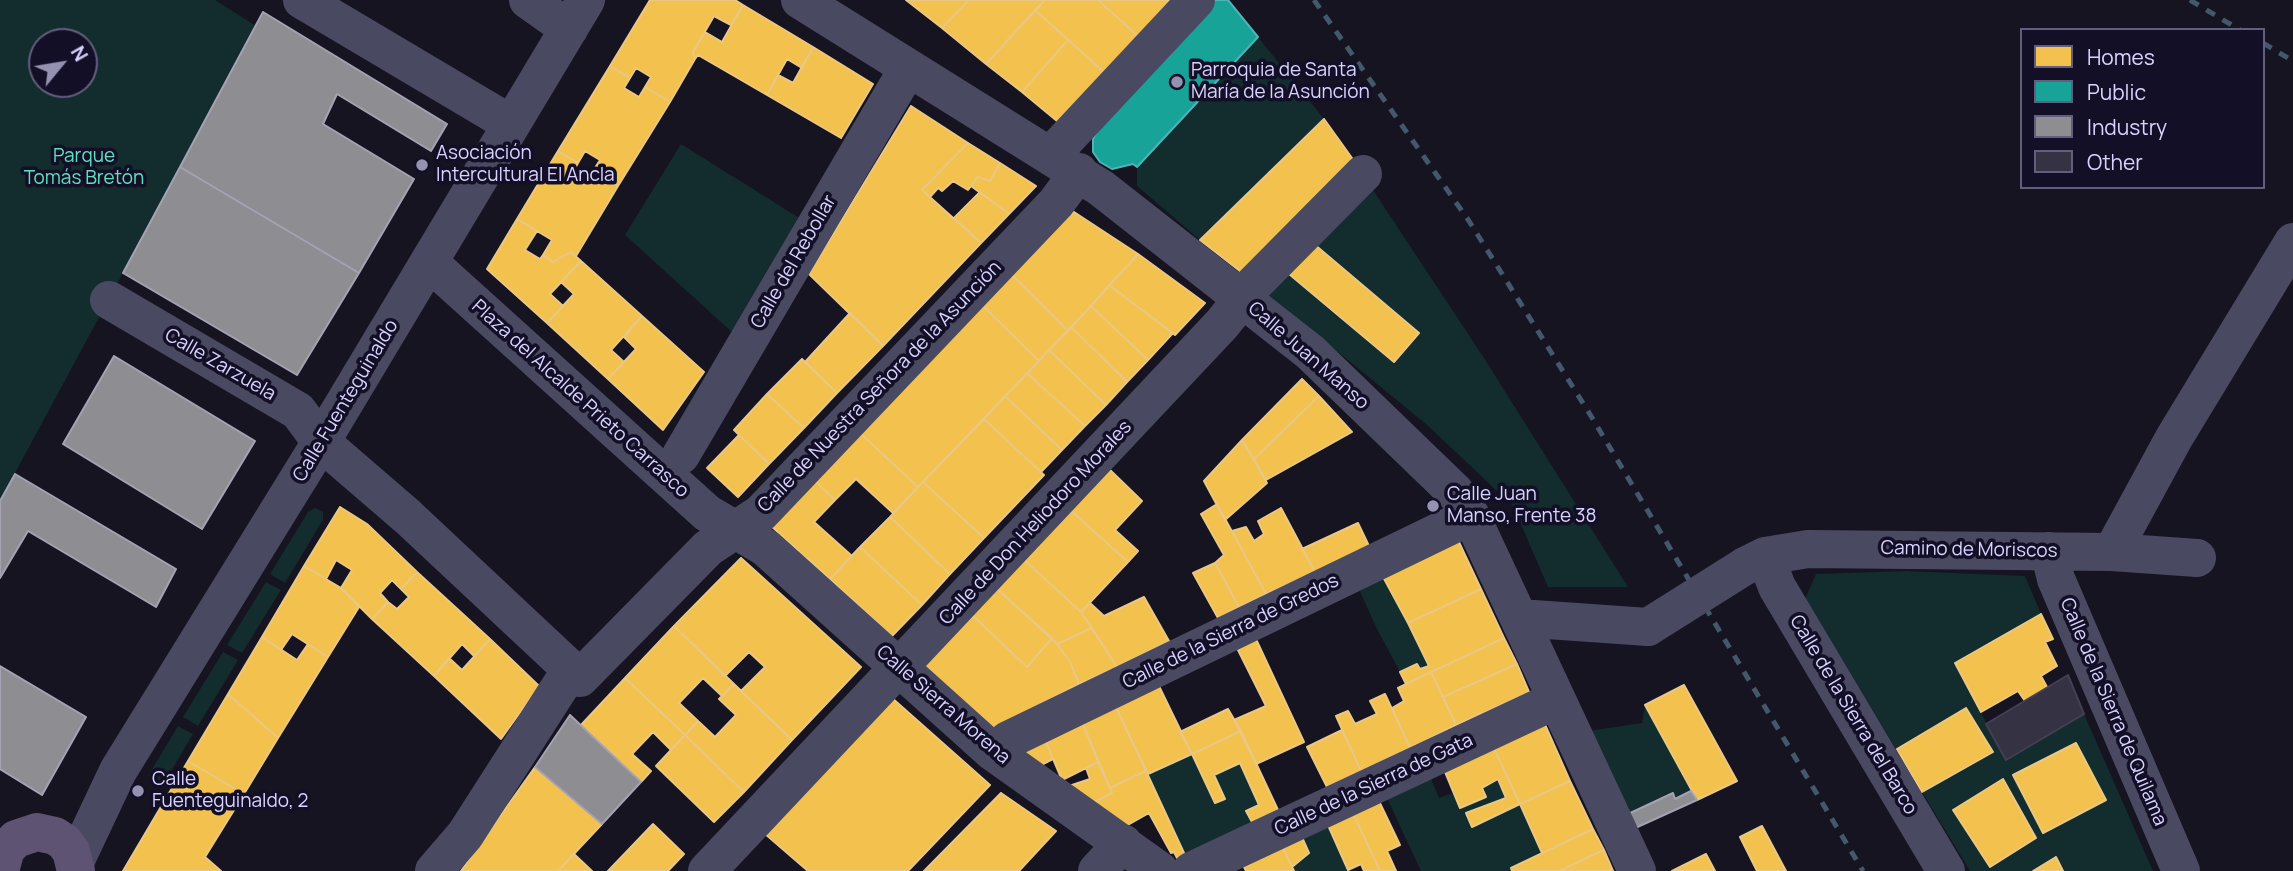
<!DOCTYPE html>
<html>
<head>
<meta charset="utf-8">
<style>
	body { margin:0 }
	#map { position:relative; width:2293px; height:871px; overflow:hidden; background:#161421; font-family:Manrope,sans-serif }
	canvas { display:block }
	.legend { position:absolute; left:2020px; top:28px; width:245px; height:161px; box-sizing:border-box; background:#130f26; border:2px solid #625e7d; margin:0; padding:9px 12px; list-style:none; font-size:21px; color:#d9d4ff }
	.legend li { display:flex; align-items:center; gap:14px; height:35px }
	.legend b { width:35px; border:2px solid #625e7d }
	.north { position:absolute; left:28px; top:28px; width:70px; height:70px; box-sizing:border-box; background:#130f26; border:2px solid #625e7d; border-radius:50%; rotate:60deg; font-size:19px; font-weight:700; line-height:28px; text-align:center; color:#d9d4ff }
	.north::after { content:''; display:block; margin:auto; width:24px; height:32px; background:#9591b1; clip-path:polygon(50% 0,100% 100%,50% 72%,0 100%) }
</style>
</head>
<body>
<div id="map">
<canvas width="2293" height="871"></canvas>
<ul class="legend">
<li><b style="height:19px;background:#f2c14e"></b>Homes</li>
<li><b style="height:19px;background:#17a398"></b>Public</li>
<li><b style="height:19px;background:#8d8d92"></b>Industry</li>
<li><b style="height:19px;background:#343243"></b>Other</li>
</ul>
<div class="north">N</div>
</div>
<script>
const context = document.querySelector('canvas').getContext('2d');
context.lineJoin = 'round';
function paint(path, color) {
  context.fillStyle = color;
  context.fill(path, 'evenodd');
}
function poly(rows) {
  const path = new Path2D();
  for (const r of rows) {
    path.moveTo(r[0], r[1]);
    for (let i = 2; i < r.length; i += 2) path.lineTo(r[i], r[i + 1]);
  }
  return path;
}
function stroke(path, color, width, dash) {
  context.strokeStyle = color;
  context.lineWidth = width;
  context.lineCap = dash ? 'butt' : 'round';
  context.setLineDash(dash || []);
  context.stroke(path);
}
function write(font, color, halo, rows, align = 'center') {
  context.font = font + ' Manrope,sans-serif';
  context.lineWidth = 7;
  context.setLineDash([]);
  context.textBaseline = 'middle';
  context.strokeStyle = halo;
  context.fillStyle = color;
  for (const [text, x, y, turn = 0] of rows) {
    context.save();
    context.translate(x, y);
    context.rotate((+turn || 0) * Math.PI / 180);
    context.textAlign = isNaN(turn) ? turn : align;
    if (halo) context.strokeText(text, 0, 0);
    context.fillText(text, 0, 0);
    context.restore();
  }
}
paint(poly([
	[0,0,215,0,256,26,0,501],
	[42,42,84,42,84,84,42,84],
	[1258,37,1324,119,1200,240,1137,186,1137,167],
	[681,144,801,219,733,333,625,235],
	[1367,181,1484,358,1628,587,1548,587,1513,506,1426,424,1260,288],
	[315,508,323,512,323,520,285,583,270,574,308,512],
	[1907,571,2025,576,2041,614,1955,664,2006,760,2084,714,2153,871,2063,871,2056,858,2033,871,1970,871,1805,599,1816,574],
	[2076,743,2106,800,2043,833,2014,776],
	[1382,575,1392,597,1396,596,1429,666,1420,669,1417,664,1400,672,1376,627,1358,587],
	[266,582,281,590,242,653,227,645],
	[223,652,238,660,198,726,183,717],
	[1645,705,1691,791,1675,799,1673,794,1626,815,1588,731,1642,723],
	[178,726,193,734,163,785,148,776],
	[1192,754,1215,803,1225,798,1214,775,1240,763,1259,805,1246,811,1252,822,1184,853,1148,774],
	[1429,774,1439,798,1452,793,1461,808,1486,797,1482,788,1498,779,1506,798,1467,813,1472,827,1520,804,1542,853,1511,868,1512,871,1421,871,1386,796],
	[1327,823,1348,871,1294,871,1292,867,1309,853,1301,835]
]), '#132c2d');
const homes = poly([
	[650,0,735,0,743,5,731,25,714,16,693,52,695,59,670,102,645,87,651,77,636,68,630,78,610,66,650,0],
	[906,0,969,0,942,28,906,0],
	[969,0,1045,0,986,64,942,28,969,0],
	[1045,0,1098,0,1138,36,1104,72,1035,10,1045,0],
	[1098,0,1172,0,1138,36,1098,0],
	[743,5,813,47,802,68,787,59,767,95,698,55,695,59,693,52,705,32,722,42,743,5],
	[1035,10,1068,40,1022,92,986,64,1035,10],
	[1068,40,1104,72,1057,121,1022,92,1068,40],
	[813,47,873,84,841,138,767,95,778,75,793,83,813,47],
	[610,66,630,78,624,88,639,97,645,87,670,102,618,186,593,171,600,160,585,151,578,163,558,151,610,66],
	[911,106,968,143,922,190,981,243,883,346,809,274,911,106],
	[1324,119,1357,165,1245,275,1200,240,1324,119],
	[968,143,1000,163,990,181,978,177,968,190,953,181,942,191,938,188,930,197,922,190,968,143],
	[558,151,578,163,573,172,588,180,593,171,618,186,576,256,571,252,553,262,543,255,552,240,517,219,558,151],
	[1000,163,1036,186,1009,214,971,186,978,177,990,181,1000,163],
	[980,192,1009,214,981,243,954,218,980,192],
	[1074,212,1138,254,1068,331,1010,273,1053,228,1074,212],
	[517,219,537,231,525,250,540,259,543,255,553,262,571,252,581,261,550,294,563,306,547,323,487,269,517,219],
	[1314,244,1419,333,1394,362,1289,274,1314,244],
	[1138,254,1205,303,1175,335,1109,285,1138,254],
	[581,261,642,316,611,350,624,362,608,379,547,323,574,294,561,282,581,261],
	[1010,273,1068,331,1039,361,981,304,1010,273],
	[1109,285,1173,333,1148,360,1091,306,1109,285],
	[981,304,1039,361,918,487,859,432,981,304],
	[1091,306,1148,360,1127,382,1071,327,1091,306],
	[850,313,883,346,837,393,805,362,850,313],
	[642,316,704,372,663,430,608,379,636,349,624,337,642,316],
	[1071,327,1127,382,1106,405,1049,350,1071,327],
	[1049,350,1106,405,1085,426,1027,373,1049,350],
	[802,359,837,393,804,428,767,394,802,359],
	[1027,373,1085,426,1062,450,1005,396,1027,373],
	[1302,379,1319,396,1254,459,1242,440,1302,379],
	[767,394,804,428,769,464,734,430,767,394],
	[1005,396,1062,450,1041,472,984,419,1005,396],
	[1319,396,1352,432,1266,480,1254,459,1319,396],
	[984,419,1044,475,984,538,923,482,984,419],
	[859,432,918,487,893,513,856,479,835,500,813,479,859,432],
	[739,435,769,464,738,497,707,468,739,435],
	[1242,440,1267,483,1225,520,1204,481,1242,440],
	[1108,468,1142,501,1115,530,1138,551,1128,562,1069,509,1108,468],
	[813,479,835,500,814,522,852,556,830,579,770,525,813,479],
	[923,482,984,538,950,574,890,517,923,482],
	[1217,504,1266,594,1239,607,1215,563,1224,555,1201,514,1217,504],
	[340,507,367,524,417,572,401,589,392,580,380,593,388,602,372,619,341,588,352,570,336,560,326,579,304,566,340,507],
	[1281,508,1315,572,1266,594,1232,531,1246,527,1254,541,1264,534,1258,521,1281,508],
	[1069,509,1128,562,1081,612,1022,558,1069,509],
	[890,517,950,574,922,605,860,547,890,517],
	[1358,523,1369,546,1315,572,1302,549,1358,523],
	[1458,540,1481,589,1408,623,1382,575,1458,540],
	[860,547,922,605,892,636,830,579,860,547],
	[741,558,861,667,792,740,741,691,765,667,749,652,725,676,674,626,741,558],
	[1022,558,1081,612,1092,628,1057,644,995,587,1022,558],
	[1215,563,1239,607,1218,618,1193,573,1215,563],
	[304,566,341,588,359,607,328,657,292,634,281,650,262,637,304,566],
	[417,572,490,639,474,656,462,644,434,676,372,619,388,602,397,609,409,597,401,589,417,572],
	[995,587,1052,638,1027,667,970,613,995,587],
	[1481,589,1504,638,1406,684,1400,672,1417,664,1420,669,1429,666,1408,623,1481,589],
	[1144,597,1169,641,1117,667,1081,612,1090,603,1104,616,1144,597],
	[970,613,1027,667,1052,638,1070,662,1079,684,994,728,921,663,970,613],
	[2041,614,2053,639,2045,642,2057,666,2041,676,2047,687,2025,701,2018,691,1981,712,1955,663,2041,614],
	[674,626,734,684,722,696,703,678,679,703,698,721,685,735,625,678,674,626],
	[1092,628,1117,667,1079,684,1070,662,1057,644,1092,628],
	[262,637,297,660,308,644,328,657,278,738,228,694,262,637],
	[1255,637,1304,742,1256,764,1234,720,1266,706,1236,646,1255,637],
	[1504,638,1517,664,1443,697,1431,672,1504,638],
	[490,639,539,686,501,739,434,676,449,658,462,670,490,639],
	[1517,664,1529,692,1456,725,1443,697,1517,664],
	[1431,672,1456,725,1410,748,1392,708,1404,701,1398,688,1431,672],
	[625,678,685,735,671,750,653,732,632,754,651,771,641,782,581,725,625,678],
	[1157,682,1192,754,1148,774,1113,701,1157,682],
	[734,684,792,740,744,792,685,735,698,721,715,737,736,715,719,699,734,684],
	[1684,685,1737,781,1697,800,1645,705,1684,685],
	[228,694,278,738,244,794,188,761,228,694],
	[1385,694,1410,748,1361,771,1336,716,1348,711,1355,724,1377,714,1370,701,1385,694],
	[892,698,990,785,908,871,808,871,764,833,892,698],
	[1113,701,1146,771,1110,788,1080,717,1113,701],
	[1966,708,1993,752,1922,792,1897,749,1966,708],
	[1228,709,1241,731,1192,754,1180,732,1228,709],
	[1080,717,1098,762,1062,780,1043,735,1080,717],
	[1543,720,1570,781,1520,804,1492,744,1543,720],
	[1342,730,1361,771,1327,787,1307,747,1342,730],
	[1241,731,1278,810,1252,822,1246,811,1259,805,1240,763,1214,775,1225,799,1215,803,1192,754,1241,731],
	[685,735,744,792,714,822,656,766,685,735],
	[1043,735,1053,759,1039,766,1017,748,1043,735],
	[2076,743,2106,800,2043,833,2013,775,2076,743],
	[1492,744,1520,804,1472,827,1466,813,1506,798,1498,779,1482,788,1486,797,1460,808,1443,767,1492,744],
	[188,761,244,794,205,857,221,871,123,871,188,761],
	[1098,762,1112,793,1094,802,1069,786,1090,779,1086,768,1098,762],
	[535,767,602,824,558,871,461,871,535,767],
	[1146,771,1184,853,1177,858,1174,852,1171,853,1149,813,1126,826,1094,802,1112,793,1110,788,1146,771],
	[2003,779,2036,838,1990,867,1953,810,2003,779],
	[1570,781,1593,829,1542,853,1520,804,1570,781],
	[1001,793,1056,831,1019,871,924,871,1001,793],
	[1378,799,1400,845,1387,851,1396,871,1380,871,1352,811,1378,799],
	[1352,811,1380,871,1364,871,1361,864,1348,870,1327,823,1352,811],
	[653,824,684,854,668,871,608,871,653,824],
	[1762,826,1786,871,1757,871,1740,837,1762,826],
	[1593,829,1604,850,1559,871,1512,871,1511,868,1593,829],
	[1301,835,1309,853,1292,867,1281,844,1301,835],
	[1281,844,1294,871,1246,871,1242,863,1281,844],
	[1604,850,1613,871,1559,871,1604,850],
	[574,854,592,871,558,871,574,854],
	[1706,854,1715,871,1672,871,1706,854],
	[2056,857,2063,871,2033,871,2056,857]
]);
paint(homes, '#f2c14e');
stroke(homes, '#eac783', 2);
const public = poly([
	[1215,0,1228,0,1258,37,1137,167,1133,164,1112,169,1100,162,1093,152,1093,139,1098,130,1096,127,1215,0]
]);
paint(public, '#17a398');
stroke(public, '#51b2b7', 2);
const industry = poly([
	[263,12,447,124,431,151,337,94,323,124,414,179,359,273,180,167,263,12],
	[180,167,359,273,297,375,123,273,180,167],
	[114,356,255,441,202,529,63,444,114,356],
	[15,474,176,569,156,607,28,531,0,578,0,501,15,474],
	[0,666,86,717,42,795,0,769,0,666],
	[570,715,641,782,602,824,535,767,570,715],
	[1691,791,1697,800,1633,829,1626,815,1673,793,1675,799,1691,791]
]);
paint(industry, '#8d8d92');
stroke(industry, '#a4a2b3', 2);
const building = poly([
	[2068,675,2084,714,2006,760,1986,724,2068,675]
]);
paint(building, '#343243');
stroke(building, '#433f54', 2);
stroke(poly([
	[302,0,511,124],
	[528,0,569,29],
	[800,0,1101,188,1310,352,1455,492,1471,516,1637,871],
	[1051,155,1196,0],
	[430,263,707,513,766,548,993,752,1160,871],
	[109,300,298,411,321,442,408,517,580,678,708,548,761,513,1056,203,1079,172],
	[681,455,907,70],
	[2049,551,2056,579,2181,871],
	[2112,552,2174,438,2293,242],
	[1765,556,1777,587,1946,871],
	[1745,566,1765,556,1808,549,2112,552,2197,558],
	[1519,618,1648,627],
	[993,752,1008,740,1471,516],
	[75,862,118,771,321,442,586,0],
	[434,871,465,835,570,671],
	[707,871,1222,324,1253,285,1363,174],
	[1097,871,1123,843],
	[1191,871,1556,700]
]), '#4a4962', 38);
stroke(poly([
	[0,871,6,849,16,839,37,832,55,836,64,842,71,851,76,871]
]), '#5e5373', 38);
stroke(poly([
	[1314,0,1469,221,1591,416,1863,871],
	[2190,0,2240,30],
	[2263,43,2293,61]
]), '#43596b', 5, [10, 9]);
stroke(poly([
	[1648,627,1745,566]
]), '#4a4962', 38);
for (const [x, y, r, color] of [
	[1177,82,7,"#9591b1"],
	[422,165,7,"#9591b1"],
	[1433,506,7,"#9591b1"],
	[138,791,7,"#9591b1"]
]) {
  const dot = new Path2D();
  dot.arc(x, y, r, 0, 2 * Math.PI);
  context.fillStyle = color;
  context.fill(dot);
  stroke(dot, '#130f26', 2.5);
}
write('19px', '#d9d4ff', '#130f26', [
	["Parroquia de Santa",1191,71],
	["María de la Asunción",1191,93],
	["Asociación",436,154],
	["Intercultural El Ancla",436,176],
	["Calle Juan",1447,495],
	["Manso, Frente 38",1447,517],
	["Calle",152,780],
	["Fuenteguinaldo, 2",152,802]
], 'left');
write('19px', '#5fe0c0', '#130f26', [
	["Parque",84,157],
	["Tomás Bretón",84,179]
]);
write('19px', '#d9d4ff', '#130f26', [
	["Calle del Rebollar",794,262,-60],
	["Calle Juan Manso",1308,356,41],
	["Calle Zarzuela",220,365,30],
	["Calle de Nuestra Señora de la Asunción",880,387,-46],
	["Plaza del Alcalde Prieto Carrasco",580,399,42],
	["Calle Fuenteguinaldo",346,401,-59],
	["Calle de Don Heliodoro Morales",1036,523,-47],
	["Camino de Moriscos",1969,550,1],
	["Calle de la Sierra de Gredos",1231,632,-26],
	["Calle Sierra Morena",943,705,41],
	["Calle de la Sierra de Quilama",2113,712,67],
	["Calle de la Sierra del Barco",1853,715,59],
	["Calle de la Sierra de Gata",1374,785,-25]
]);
</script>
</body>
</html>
